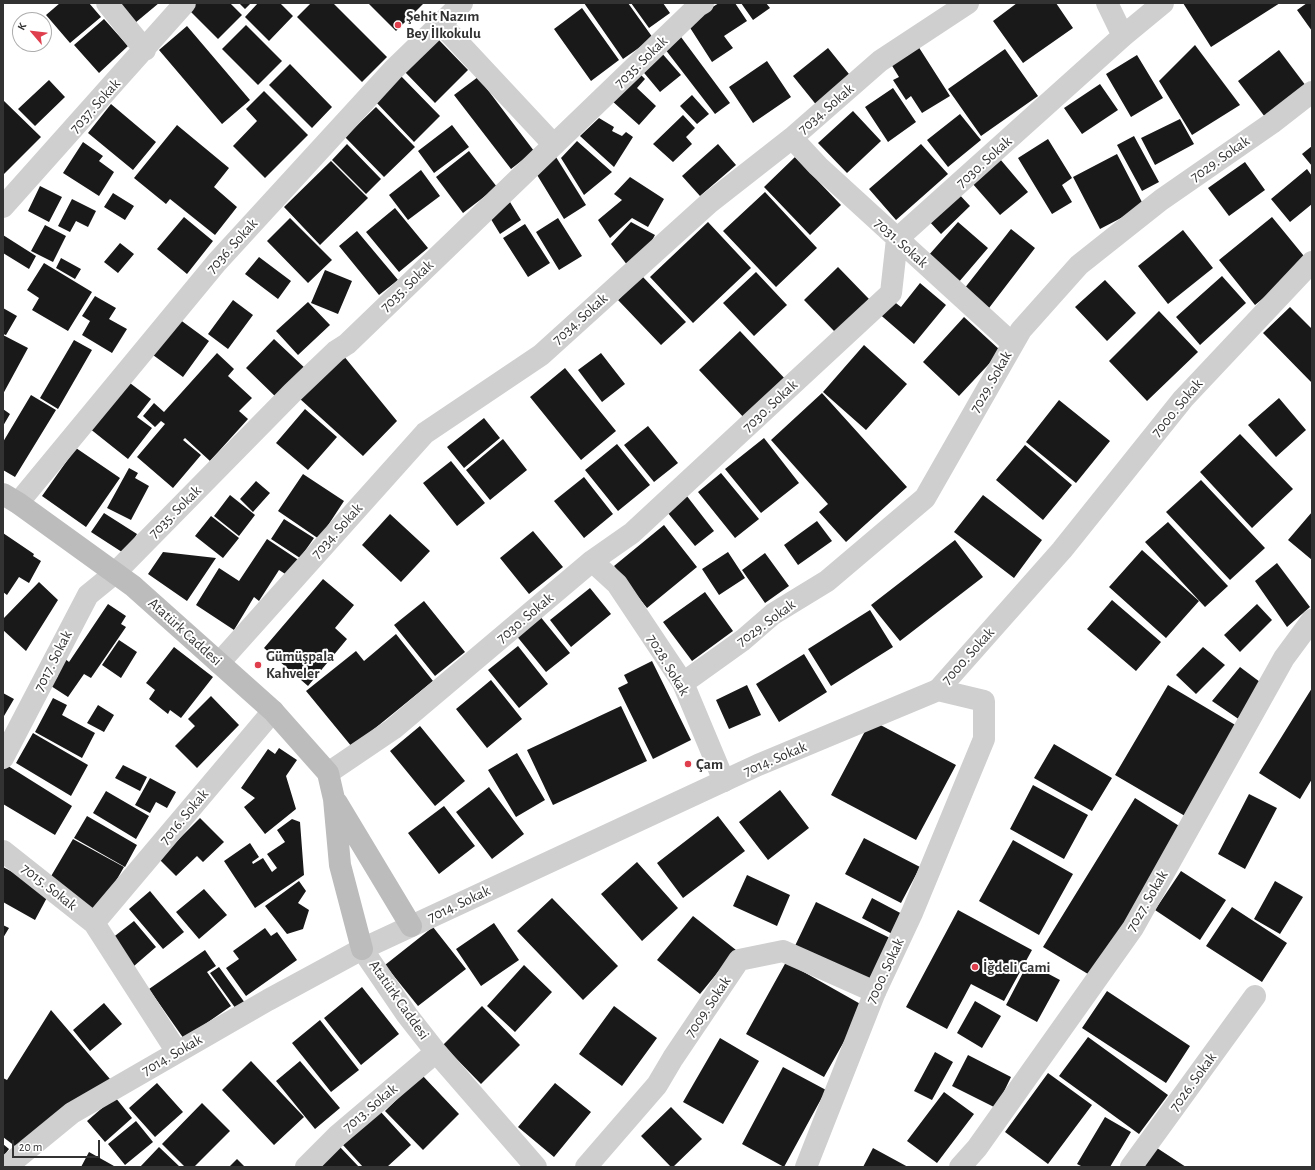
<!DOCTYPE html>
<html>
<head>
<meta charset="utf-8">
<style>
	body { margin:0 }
	#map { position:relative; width:1315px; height:1170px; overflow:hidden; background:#fff; font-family:"Alegreya Sans",sans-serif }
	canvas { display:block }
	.frame { position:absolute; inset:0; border:4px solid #323232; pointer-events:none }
	.north { position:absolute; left:12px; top:12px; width:40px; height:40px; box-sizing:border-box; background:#fff; border:1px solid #adadad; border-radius:50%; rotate:298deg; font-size:11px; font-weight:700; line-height:16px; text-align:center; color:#323232 }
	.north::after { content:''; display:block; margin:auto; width:14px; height:18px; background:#df3e4c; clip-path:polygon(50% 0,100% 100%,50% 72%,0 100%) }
	.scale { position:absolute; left:12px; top:1140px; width:88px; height:18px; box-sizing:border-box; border:2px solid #323232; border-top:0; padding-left:5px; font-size:12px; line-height:14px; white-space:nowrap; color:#323232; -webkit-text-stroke:3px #fff; paint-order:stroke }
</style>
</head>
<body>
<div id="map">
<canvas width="1315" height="1170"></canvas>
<div class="frame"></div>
<div class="north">K</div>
<div class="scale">20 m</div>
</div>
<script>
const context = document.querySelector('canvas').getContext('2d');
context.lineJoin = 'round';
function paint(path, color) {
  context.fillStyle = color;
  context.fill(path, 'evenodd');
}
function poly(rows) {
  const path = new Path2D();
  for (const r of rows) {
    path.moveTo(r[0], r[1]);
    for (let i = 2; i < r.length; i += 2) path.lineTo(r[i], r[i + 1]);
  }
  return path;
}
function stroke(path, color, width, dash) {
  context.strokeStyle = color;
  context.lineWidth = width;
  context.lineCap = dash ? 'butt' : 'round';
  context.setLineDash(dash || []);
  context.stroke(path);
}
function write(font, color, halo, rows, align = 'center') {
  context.font = font + ' "Alegreya Sans",sans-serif';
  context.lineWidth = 4;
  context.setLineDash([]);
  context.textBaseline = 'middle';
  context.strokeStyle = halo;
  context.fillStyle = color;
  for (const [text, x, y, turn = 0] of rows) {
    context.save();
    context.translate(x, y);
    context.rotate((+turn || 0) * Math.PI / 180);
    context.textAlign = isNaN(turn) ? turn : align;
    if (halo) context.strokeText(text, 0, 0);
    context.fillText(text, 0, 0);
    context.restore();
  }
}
paint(poly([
	[60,3,89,3,101,17,70,43,46,15],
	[117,3,159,3,135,23],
	[196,3,230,3,242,15,218,39,189,10],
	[239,3,251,3,245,9],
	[258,3,280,3,293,16,269,41,245,17],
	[311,3,333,3,387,57,362,82,297,17],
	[368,3,424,3,396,31],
	[584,3,628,3,653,38,623,59],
	[631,3,663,3,670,13,649,28],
	[719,3,735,3,747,21,724,36,733,48,712,62,687,23],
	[741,3,766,3,770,8,753,20],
	[1017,3,1056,3,1073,28,1023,63,993,21],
	[1183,3,1280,3,1211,47],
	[1307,3,1312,3,1312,31,1297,10],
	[582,8,619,60,591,81,554,29],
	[104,19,128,46,99,73,74,45],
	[246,25,282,61,258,85,222,49],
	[187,26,250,100,222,124,159,50],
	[681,37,730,103,715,114,665,49],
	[438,39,468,70,435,103,405,72],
	[1195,45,1240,105,1192,135,1159,81],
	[918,46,950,96,922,113,911,96,906,100,893,80,899,77,891,64],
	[828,48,853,79,818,107,793,76],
	[1005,49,1038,96,981,136,948,89],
	[1279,50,1306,86,1265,117,1238,81],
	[660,51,681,75,660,92,640,68],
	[1137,55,1163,98,1131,117,1106,74],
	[767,61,791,97,753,123,729,87],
	[290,64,332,107,312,128,269,85],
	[637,71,645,79,637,88,656,106,639,125,611,100],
	[400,75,440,116,414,142,374,100],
	[478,77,534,151,511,169,454,95],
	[49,80,65,97,35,126,18,109],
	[1100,84,1118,110,1082,134,1064,108],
	[893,88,916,122,888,142,865,107],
	[264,91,308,135,265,178,233,146,257,121,246,109],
	[692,95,709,114,697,124,680,106],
	[3,100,41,137,4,174,3,173],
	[111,104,156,142,133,170,88,133],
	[376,107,415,147,384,177,345,137],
	[853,111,881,141,847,173,818,143],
	[960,114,981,140,948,167,927,140],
	[683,115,695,128,686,137,692,144,673,162,653,144],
	[599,118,614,127,612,131,622,136,626,132,633,137,614,167,580,136],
	[1180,119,1194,144,1155,165,1141,138],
	[177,125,229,168,214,187,237,207,215,235,170,199,166,204,134,178],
	[452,125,469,147,434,173,418,151],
	[1134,136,1159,182,1142,191,1117,145],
	[1048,139,1072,178,1062,185,1072,202,1052,214,1018,158],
	[577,141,612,172,584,195,561,158],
	[83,142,103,156,99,161,114,172,99,196,63,173],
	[347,144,381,179,366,194,332,160],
	[718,144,736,165,700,196,682,176],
	[921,144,948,174,896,220,869,189],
	[1312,146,1312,166,1302,154],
	[469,151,497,187,463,213,436,177],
	[1117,154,1144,206,1100,229,1073,177],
	[556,157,586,205,564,219,534,170],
	[795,157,841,205,810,235,764,187],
	[1000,159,1028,192,1000,215,972,183],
	[331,161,368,198,320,245,284,207],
	[1245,162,1265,190,1229,216,1208,188],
	[1307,169,1312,176,1312,204,1290,222,1271,199],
	[421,170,440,196,408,220,389,195],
	[630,177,664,199,648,227,632,218,610,238,598,220,622,200,614,194],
	[40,186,62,197,49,222,28,211],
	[765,192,817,248,776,287,723,231],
	[957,192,970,206,941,234,928,220],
	[113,193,134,206,125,220,104,207],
	[72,199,96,211,88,227,76,221,70,232,58,226],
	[510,202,521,220,500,234,489,216],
	[395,208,428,248,399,272,366,232],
	[184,217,213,241,187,274,157,249],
	[1272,217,1308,261,1255,305,1219,260],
	[290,218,332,260,308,283,267,241],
	[558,218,582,256,559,270,536,232],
	[631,222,655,235,644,255,628,266,611,244],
	[708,222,751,268,693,323,650,277],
	[958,222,988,248,958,283,928,256],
	[525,224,550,263,528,277,503,238],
	[45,225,66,236,53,262,31,251],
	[1011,229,1035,248,989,308,964,289],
	[1183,230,1213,268,1168,304,1138,266],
	[357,231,398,280,379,295,339,246],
	[3,235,36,256,29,269,3,253],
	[120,243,134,254,118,273,104,262],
	[259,257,291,281,278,299,245,274],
	[61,258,81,269,75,279,56,268],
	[44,263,92,292,68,331,32,310,39,298,27,290],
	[838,267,869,299,835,332,804,300],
	[325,270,352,281,338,314,311,303],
	[756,272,787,305,754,336,723,303],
	[642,276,686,322,661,345,618,300],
	[1222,276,1246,303,1200,345,1176,317],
	[1105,280,1136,313,1107,341,1075,307],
	[920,283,946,305,914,344,876,311,888,297,901,307],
	[95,296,116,308,109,319,127,329,112,353,82,335,90,321,82,316],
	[233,300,253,315,228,349,208,334],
	[308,302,330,325,298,355,276,331],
	[1290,307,1312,329,1312,383,1263,333],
	[3,308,17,316,6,335,3,334],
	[1159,311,1198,352,1147,401,1109,361],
	[964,317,1001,351,959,396,923,362],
	[179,319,209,341,183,377,153,355],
	[740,331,788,382,747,421,699,370],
	[3,335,28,348,3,394],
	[274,339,307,370,278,399,246,368],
	[74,340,92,350,58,409,40,398],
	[864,345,907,384,866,430,823,392],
	[217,353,234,369,228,376,252,398,239,411,248,419,210,461,185,438,183,440,201,455,173,488,137,457,165,424,161,421,155,427,143,416,154,403,164,412],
	[601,353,625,384,602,402,578,370],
	[343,355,397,421,363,456,299,398],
	[565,368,616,431,581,460,530,397],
	[126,380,151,399,137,417,152,428,128,459,89,428],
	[822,393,907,487,846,542,819,512,828,504,771,440],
	[31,395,56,410,15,477,3,470,3,442],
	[1279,398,1306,430,1276,457,1248,425],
	[1059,400,1110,441,1076,483,1026,442],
	[3,409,10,414,3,426],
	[305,409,337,437,308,470,276,443],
	[484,418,500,438,464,468,447,447],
	[648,426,678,463,654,482,624,445],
	[1240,434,1293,489,1252,528,1200,472],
	[764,438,799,483,761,513,725,469],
	[503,439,527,470,490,500,466,470],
	[617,444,650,485,618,511,585,470],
	[1025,445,1072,485,1043,520,996,480],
	[76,448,120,478,86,527,42,496],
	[451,461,485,503,457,526,423,483],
	[129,468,138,473,135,478,149,486,131,520,107,508],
	[721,473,759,519,735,538,698,492],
	[303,474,344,501,319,539,278,511],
	[584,477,613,514,584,538,554,501],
	[1201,480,1265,548,1230,580,1166,512],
	[256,481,270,493,253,512,240,499],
	[683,491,714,531,695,546,663,507],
	[230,495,255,515,239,536,214,516],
	[983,495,1042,540,1014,578,954,532],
	[1312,512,1312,560,1288,540],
	[104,513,137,534,125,554,91,532],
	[390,514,430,551,401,582,362,545],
	[211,516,239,538,223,558,195,536],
	[284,519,314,538,300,558,271,539],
	[817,521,832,541,798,565,784,545],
	[1168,522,1228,586,1205,607,1145,542],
	[664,525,697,567,647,608,614,566],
	[533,531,563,567,529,594,500,558],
	[3,533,34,554,33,556,41,561,29,583,19,577,7,595,3,592],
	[267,539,300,561,290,577,279,570,259,601,254,597,234,630,196,605,219,568,239,581],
	[955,540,983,577,900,641,871,605],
	[1142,550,1199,601,1166,638,1109,587],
	[163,552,216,558,187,601,148,574],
	[728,552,745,578,719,595,702,569],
	[765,553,789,586,765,603,742,570],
	[1277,563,1310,607,1287,627,1255,581],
	[323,579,354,605,335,628,347,639,308,686,264,648],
	[39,582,58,600,26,651,3,630,3,619],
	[590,588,611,614,571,647,550,620],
	[705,592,733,631,692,661,663,622],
	[1112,600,1161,642,1136,671,1087,629],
	[424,601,465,652,435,676,394,625],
	[108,604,126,616,121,624,126,627,91,678,84,674,68,697,51,686,58,676,54,673,64,658,69,662],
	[1257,604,1272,620,1240,652,1224,635],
	[870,610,893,647,831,686,808,649],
	[539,615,570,653,546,672,515,634],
	[396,634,433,681,352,747,306,691,356,651,364,661],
	[119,640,137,652,121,678,102,665],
	[518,646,548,684,519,708,488,670],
	[174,647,213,677,181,718,170,710,168,714,149,699,155,690,146,683],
	[1203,647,1225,665,1196,694,1176,675],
	[804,654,827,692,779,722,756,684],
	[652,661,691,740,653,759,618,688,628,683,624,675],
	[1240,667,1264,685,1240,720,1212,701],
	[491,680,522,719,487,748,456,709],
	[747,685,761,715,729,729,716,700],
	[1168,685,1237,726,1185,816,1115,775],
	[1312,688,1312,779,1300,799,1259,773],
	[3,693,14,699,4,716,3,715],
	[211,696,239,725,197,768,175,746,195,726,188,719],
	[53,698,67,705,62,715,95,733,82,758,35,732],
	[98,705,114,715,104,732,87,723],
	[621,706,647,761,553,805,527,750],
	[871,720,956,765,916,840,831,795],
	[420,726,465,781,435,806,390,751],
	[33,733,88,765,71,796,16,763],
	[1054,744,1112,778,1092,811,1034,778],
	[279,748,297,760,286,776,296,809,265,834,244,807,255,798,241,788,268,749,275,754],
	[517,753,545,800,516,817,488,770],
	[5,764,72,806,55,835,3,804,3,767],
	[123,765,147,777,140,791,115,778],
	[150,778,176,792,167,808,156,802,150,813,135,805],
	[1033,785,1088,815,1064,859,1010,829],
	[489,787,524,834,492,859,456,812],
	[780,790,809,828,768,860,739,822],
	[106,791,149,816,136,839,93,813],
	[1249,794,1277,808,1245,869,1218,854],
	[1135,798,1184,829,1093,977,1043,947],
	[444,806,475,846,439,874,408,833],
	[87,816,137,845,125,867,74,838],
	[718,816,745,851,683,898,657,863],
	[200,818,224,842,203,862,197,856,176,876,159,859],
	[292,819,300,822,304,875,255,908,224,861,250,843,259,857,252,862,253,864,263,858,272,872,277,868,267,854,285,842,277,830],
	[864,838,920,867,901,903,845,874],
	[73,839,124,867,98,912,47,883],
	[1013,840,1073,874,1039,935,979,901],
	[637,862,678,908,642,941,601,894],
	[3,867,50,892,35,920,3,902],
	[1181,871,1226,900,1200,940,1155,910],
	[747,875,790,895,777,926,733,906],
	[299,881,306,891,298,903,309,910,303,929,287,934,265,906],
	[1275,881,1303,897,1280,934,1254,919],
	[204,889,227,915,199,939,176,912],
	[150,891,184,932,163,949,129,909],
	[552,898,618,966,583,1000,517,931],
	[872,898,906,916,896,936,862,918],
	[816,902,890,938,867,986,793,950],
	[1232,907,1287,943,1262,982,1206,946],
	[958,910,1032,950,1004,1001,971,984,947,1029,906,1007],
	[693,916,736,950,700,994,657,960],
	[134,921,156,947,134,966,111,939],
	[494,923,519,960,481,986,456,949],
	[3,925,9,928,3,938],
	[433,927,466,969,418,1006,385,965],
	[265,928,271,936,277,932,297,960,246,996,226,968,239,959,233,951],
	[205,950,216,966,207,972,231,1006,184,1039,149,989],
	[786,962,864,1006,824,1077,746,1034],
	[1028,963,1060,980,1037,1022,1006,1005],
	[524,965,552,992,515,1032,487,1006],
	[219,967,245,1003,236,1009,210,973],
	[362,987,399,1034,361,1065,324,1018],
	[1107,991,1190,1046,1166,1083,1082,1028],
	[975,1001,1001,1016,982,1048,957,1033],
	[104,1003,122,1024,90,1051,73,1030],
	[482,1006,520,1045,481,1084,443,1045],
	[614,1006,657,1038,622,1086,579,1054],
	[51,1010,110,1079,20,1150,3,1137,3,1078,7,1080],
	[320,1020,359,1070,331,1092,292,1043],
	[1088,1037,1168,1095,1139,1134,1059,1076],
	[720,1038,759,1061,723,1124,683,1102],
	[935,1052,953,1062,932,1100,914,1091],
	[968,1055,1011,1077,996,1108,952,1086],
	[251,1061,304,1117,274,1145,222,1090],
	[300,1061,340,1108,315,1129,276,1081],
	[783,1067,826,1090,784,1167,742,1144],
	[1048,1073,1092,1105,1048,1164,1005,1132],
	[422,1075,459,1114,423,1150,385,1111],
	[157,1083,183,1112,155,1137,129,1108],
	[555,1083,591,1112,554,1157,518,1127],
	[944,1092,974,1114,937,1163,907,1141],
	[115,1097,132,1118,105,1142,87,1121],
	[202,1103,230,1131,194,1167,185,1167,162,1144],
	[671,1107,702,1139,673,1167,671,1167,641,1136],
	[380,1111,411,1145,387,1167,363,1167,343,1145],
	[1105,1117,1131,1132,1110,1167,1083,1167,1077,1164],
	[136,1121,153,1142,125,1165,108,1144],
	[3,1144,9,1149,3,1157],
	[159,1147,180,1167,140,1167],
	[340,1147,359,1167,318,1167],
	[873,1148,908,1167,863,1167],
	[1157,1148,1186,1167,1144,1167],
	[89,1152,114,1166,113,1167,81,1167],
	[237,1159,245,1167,229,1167]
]), '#191919');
stroke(poly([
	[107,3,145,50],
	[1107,3,1123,36],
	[441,24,554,145],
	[792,138,818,166,1013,344],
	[3,207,185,3],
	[18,503,217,262,393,70,462,3],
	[592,561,617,584,683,683,724,781],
	[219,663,425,433,541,355,709,203,792,138,880,61,968,3],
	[683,683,743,640,773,614,827,581,925,498,1021,330,1079,265,1161,200,1272,123,1312,92],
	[938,690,1062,550,1183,399,1312,262],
	[3,758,88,595,115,573,292,393,336,351,347,344,698,6,703,3],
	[328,773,393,729,592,561,632,533,891,293,897,239,1123,36,1163,3],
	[3,851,94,923,177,1052],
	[94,923,273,711],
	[6,1167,72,1113,268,1000,362,949,407,1015,436,1052,536,1167],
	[306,1167,337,1136,436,1052],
	[586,1167,657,1085,673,1058,739,960,783,951,875,992],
	[960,1167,977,1148,1133,928,1284,658,1312,620],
	[1131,1167,1255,996]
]), '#cfcfcf', 22);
stroke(poly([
	[362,949,758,765,938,690,984,701,984,739,912,913,875,992,806,1167]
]), '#cfcfcf', 22);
stroke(poly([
	[3,494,18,503,133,586,273,711,328,773,334,799,340,865,362,949],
	[337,803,411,926]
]), '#bcbcbc', 22);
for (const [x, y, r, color] of [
	[398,25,4,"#df3e4c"],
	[258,665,4,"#df3e4c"],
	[688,764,4,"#df3e4c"],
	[975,967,4,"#df3e4c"]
]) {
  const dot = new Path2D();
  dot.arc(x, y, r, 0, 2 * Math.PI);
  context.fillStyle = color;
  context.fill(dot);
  stroke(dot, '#fff', 1.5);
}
write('bold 15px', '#323232', '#fff', [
	["Şehit Nazım",406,16],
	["Bey İlkokulu",406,33],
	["Gümüşpala",266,656],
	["Kahveler",266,673],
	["Çam",696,764],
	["İğdeli Cami",983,967]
], 'left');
write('15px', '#323232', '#fff', [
	["7035. Sokak",641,62,-44],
	["7037. Sokak",95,106,-48],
	["7034. Sokak",826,109,-41],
	["7029. Sokak",1220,159,-35],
	["7030. Sokak",984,162,-42],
	["7031. Sokak",901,243,42],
	["7036. Sokak",232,246,-48],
	["7035. Sokak",407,286,-44],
	["7034. Sokak",580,319,-42],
	["7029. Sokak",991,382,-60],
	["7030. Sokak",770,406,-43],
	["7000. Sokak",1177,408,-50],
	["7035. Sokak",175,512,-45],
	["7034. Sokak",337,531,-48],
	["7030. Sokak",525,618,-40],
	["7029. Sokak",766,623,-36],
	["Atatürk Caddesi",185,632,42],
	["7000. Sokak",968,656,-48],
	["7017. Sokak",53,661,-63],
	["7028. Sokak",668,665,59],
	["7014. Sokak",775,759,-23],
	["7016. Sokak",184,817,-50],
	["7015. Sokak",49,887,38],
	["7027. Sokak",1147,901,-60],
	["7014. Sokak",459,904,-25],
	["7000. Sokak",885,971,-65],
	["Atatürk Caddesi",399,1000,55],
	["7009. Sokak",708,1007,-56],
	["7014. Sokak",172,1055,-30],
	["7026. Sokak",1193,1082,-54],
	["7013. Sokak",370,1108,-40]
]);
</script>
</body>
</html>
